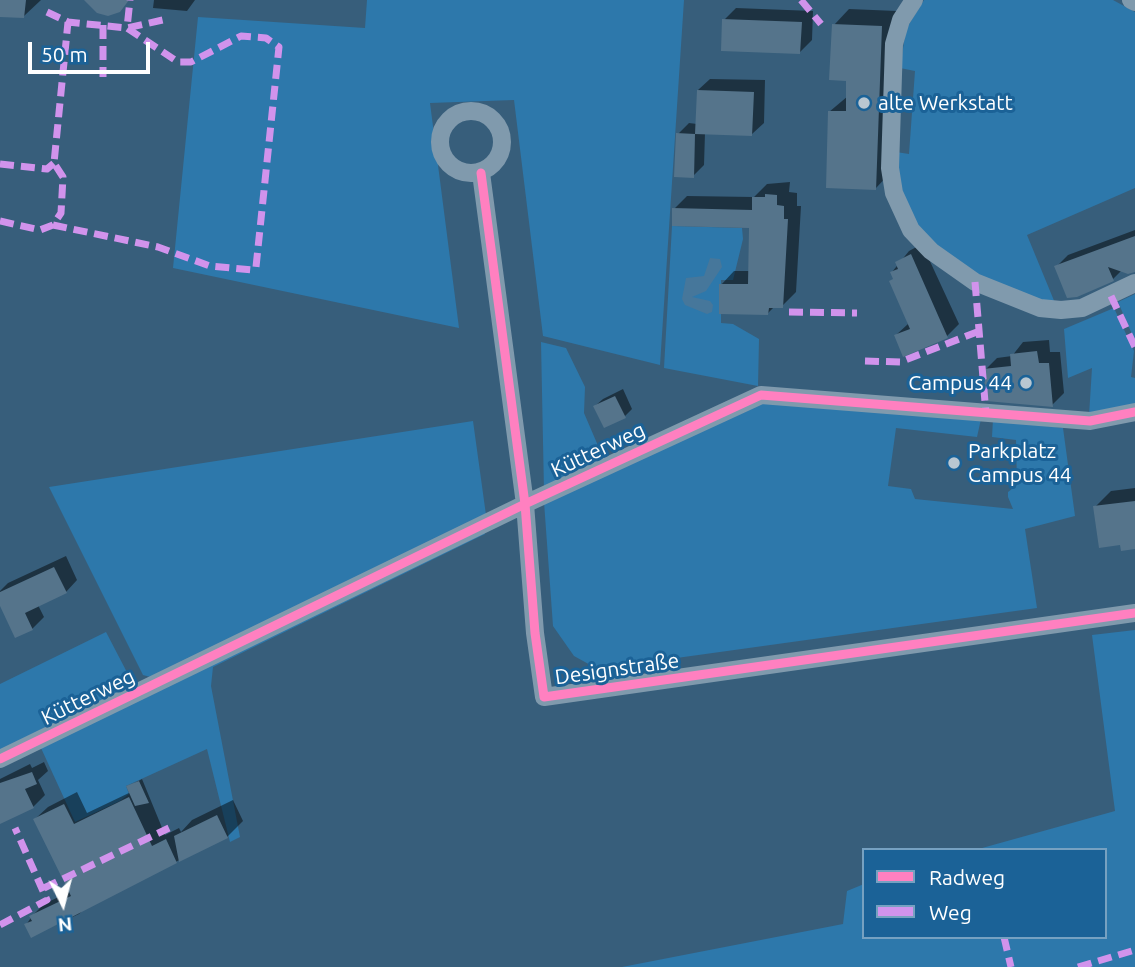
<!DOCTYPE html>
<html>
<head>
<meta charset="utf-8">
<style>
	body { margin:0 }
	#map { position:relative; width:1135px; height:967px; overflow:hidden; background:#375e7b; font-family:Ubuntu,sans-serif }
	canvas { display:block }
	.legend { position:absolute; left:862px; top:848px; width:245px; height:91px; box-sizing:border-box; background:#1b6297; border:2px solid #76a1c1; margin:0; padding:9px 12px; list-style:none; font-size:21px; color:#fff }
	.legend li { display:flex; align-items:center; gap:14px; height:35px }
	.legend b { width:35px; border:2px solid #76a1c1 }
	.north { position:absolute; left:28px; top:869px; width:70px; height:70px; -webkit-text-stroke:5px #1b6297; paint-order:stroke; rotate:174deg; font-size:19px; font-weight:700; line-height:28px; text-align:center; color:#fff }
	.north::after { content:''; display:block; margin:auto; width:24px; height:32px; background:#fff; clip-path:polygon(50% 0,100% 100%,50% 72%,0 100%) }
	.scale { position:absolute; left:28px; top:42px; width:122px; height:32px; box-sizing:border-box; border:4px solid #fff; border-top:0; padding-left:9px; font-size:21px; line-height:24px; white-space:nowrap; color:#fff; -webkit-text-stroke:5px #1b6297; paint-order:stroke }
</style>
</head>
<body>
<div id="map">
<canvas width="1135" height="967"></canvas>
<ul class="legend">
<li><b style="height:9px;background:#ff80c0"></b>Radweg</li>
<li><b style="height:9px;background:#d193ec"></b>Weg</li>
</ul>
<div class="north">N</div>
<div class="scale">50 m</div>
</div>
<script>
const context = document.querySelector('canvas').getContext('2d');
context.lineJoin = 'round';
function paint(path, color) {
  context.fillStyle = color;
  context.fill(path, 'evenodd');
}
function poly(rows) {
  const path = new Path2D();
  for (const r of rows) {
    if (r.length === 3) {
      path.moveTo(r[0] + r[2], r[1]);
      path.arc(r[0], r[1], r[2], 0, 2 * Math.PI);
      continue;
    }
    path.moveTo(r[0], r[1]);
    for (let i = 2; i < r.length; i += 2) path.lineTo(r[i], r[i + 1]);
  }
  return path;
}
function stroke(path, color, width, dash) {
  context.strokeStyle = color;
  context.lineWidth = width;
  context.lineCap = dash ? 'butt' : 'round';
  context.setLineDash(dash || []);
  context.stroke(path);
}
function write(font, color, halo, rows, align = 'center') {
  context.font = font + ' Ubuntu,sans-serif';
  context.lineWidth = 6;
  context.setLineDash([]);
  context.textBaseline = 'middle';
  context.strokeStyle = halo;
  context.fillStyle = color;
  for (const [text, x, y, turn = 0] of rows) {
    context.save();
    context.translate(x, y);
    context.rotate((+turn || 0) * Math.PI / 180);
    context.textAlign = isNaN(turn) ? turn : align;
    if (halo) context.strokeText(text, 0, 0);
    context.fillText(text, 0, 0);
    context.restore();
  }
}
paint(poly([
	[367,0,684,0,660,365,543,336,514,100,430,103,459,328,173,268,198,17,365,28],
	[924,0,1113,0,1135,12,1135,188,1027,235,1055,303,1036,299,970,272,926,237,903,205,896,152,909,154,915,71,900,68,906,29],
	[672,226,742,228,743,239,733,280,721,280,721,323,733,324,759,339,758,386,664,368],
	[1135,294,1135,341,1118,302],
	[1114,308,1134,351,1131,377,1135,378,1135,406,1089,416,1092,368,1068,378,1064,329],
	[541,342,566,348,585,387,584,413,605,462,544,491],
	[760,400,981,419,977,437,896,428,888,486,911,489,915,499,1013,509,1008,497,1008,492,1017,485,1016,440,992,437,993,419,1063,428,1075,516,1025,529,1037,608,619,666,594,667,574,656,553,626,544,502],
	[473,421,486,515,154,678,143,675,49,487],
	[484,529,485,534,213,667,211,686,240,837,230,842,207,749,126,786,129,794,120,801,75,822,41,748,0,768,0,762],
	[1135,630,1135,967,622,967,843,924,847,891,864,884,864,937,1105,937,1105,850,975,850,1115,811,1092,635],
	[106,632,131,680,129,688,0,754,0,684]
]), '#2d78ab');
paint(poly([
	[710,258,720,259,722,267,706,291,692,297,710,301,713,305,712,312,707,314,685,305,682,299,686,278,704,276]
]), '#46779b');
paint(poly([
	[0,0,41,0,24,16,0,15],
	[154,0,195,0,187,11,153,8],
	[736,8,813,11,812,40,800,52,724,20],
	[849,9,897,11,891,172,876,188,829,112,848,96,848,80,834,25],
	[710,79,765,80,764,123,752,134,705,133,704,165,693,176,678,134,689,123,697,124,698,90],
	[790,182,789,192,797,193,797,206,801,206,796,292,782,306,775,306,768,313,721,285,734,271,750,271,751,226,674,209,687,196,754,197,767,184],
	[1135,230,1135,271,1122,270,1113,279,1056,267,1068,255],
	[922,244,959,324,947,336,904,354,896,335,908,324,892,272,909,251],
	[1049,340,1050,352,1060,352,1064,393,1052,405,985,370,997,358,1012,356,1023,342],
	[623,389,632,409,625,416,595,406,603,399],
	[1135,488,1135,547,1121,543,1095,507,1111,491],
	[66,556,77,580,66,592,38,605,44,617,32,629,0,602,0,591,8,583],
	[44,762,48,771,38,780,45,795,33,807,0,822,0,779,30,764,32,768],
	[142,779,165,835,179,828,181,832,192,820,233,800,243,821,227,837,89,904,79,914,32,936,26,925,32,916,44,904,71,891,35,819,48,807,77,792,87,813,131,792,128,787]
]), '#0007');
paint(poly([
	[0,0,26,0,24,18,0,17],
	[84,0,129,0,120,12,108,16,97,13],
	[722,19,802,22,800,54,721,51],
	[832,24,882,26,876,190,826,188,828,111,846,111,846,81,829,80],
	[697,90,754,92,752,136,695,134],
	[676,133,695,134,694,178,674,177],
	[765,194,777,195,777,205,784,206,784,219,788,219,783,308,769,308,768,315,719,314,719,284,748,284,749,228,672,226,672,208,752,210,752,197,765,197],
	[1135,236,1135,272,1128,274,1108,267,1114,281,1077,297,1067,298,1054,266],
	[911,254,948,338,903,357,894,335,910,329,889,281,893,279,890,272,898,269,895,262],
	[1037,351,1039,363,1049,363,1053,407,986,401,983,369,1011,366,1010,354],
	[615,396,626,418,604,428,593,406],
	[1135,501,1135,549,1121,551,1120,545,1099,548,1093,506],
	[54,567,67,593,25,613,33,630,15,638,0,606,0,592],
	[32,772,37,784,25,789,34,808,0,824,0,783],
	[139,781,149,803,135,806,126,786],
	[129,797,152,846,166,839,177,863,31,938,24,924,32,921,29,916,71,896,33,819,64,804,74,824],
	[217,815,228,838,179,862,174,836]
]), '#55748b');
stroke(poly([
	[914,0,901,20,894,44,890,168,894,193,911,230,931,251,975,282,1040,308,1061,310,1082,308,1135,283],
	[1131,0,1135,2],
	[471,142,31],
	[481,173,525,504,535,633,544,697,1135,613],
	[0,759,525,504,761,395,1090,421,1135,412]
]), '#809aad', 18);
stroke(poly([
	[801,0,821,24],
	[47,12,68,22,127,28,167,19],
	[103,25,103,77],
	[0,164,47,169,54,163],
	[0,221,40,230,53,225,61,213,63,177,54,163,68,22],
	[53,225,158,247,210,266,252,270,256,267,279,47,266,38,241,36,191,62,178,62,127,28,130,0],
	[975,282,986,414],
	[1111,296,1135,347],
	[789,312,857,313],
	[865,361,900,362,977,332],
	[44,888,169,828],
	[0,925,47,900,15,828],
	[1004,937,1011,967],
	[1078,967,1135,950]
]), '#d193ec', 7, [14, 7]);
stroke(poly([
	[481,173,525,504,535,633,544,697,1135,613],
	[0,759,525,504,761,395,1090,421,1135,412]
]), '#ff80c0', 9);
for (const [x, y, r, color] of [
	[864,103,7,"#b9c7d1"],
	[1026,383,7,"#b9c7d1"],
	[954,463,7,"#b9c7d1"]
]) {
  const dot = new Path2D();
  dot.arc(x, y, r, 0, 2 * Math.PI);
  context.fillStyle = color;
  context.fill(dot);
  stroke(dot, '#1b6297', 2.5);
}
write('21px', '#fff', '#1b6297', [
	["alte Werkstatt",878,103],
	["Campus 44",1012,383,"right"],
	["Parkplatz",968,451],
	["Campus 44",968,475]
], 'left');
write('21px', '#fff', '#1b6297', [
	["Kütterweg",598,450,-25],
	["Designstraße",617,669,-8],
	["Kütterweg",88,697,-26]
]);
</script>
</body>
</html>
